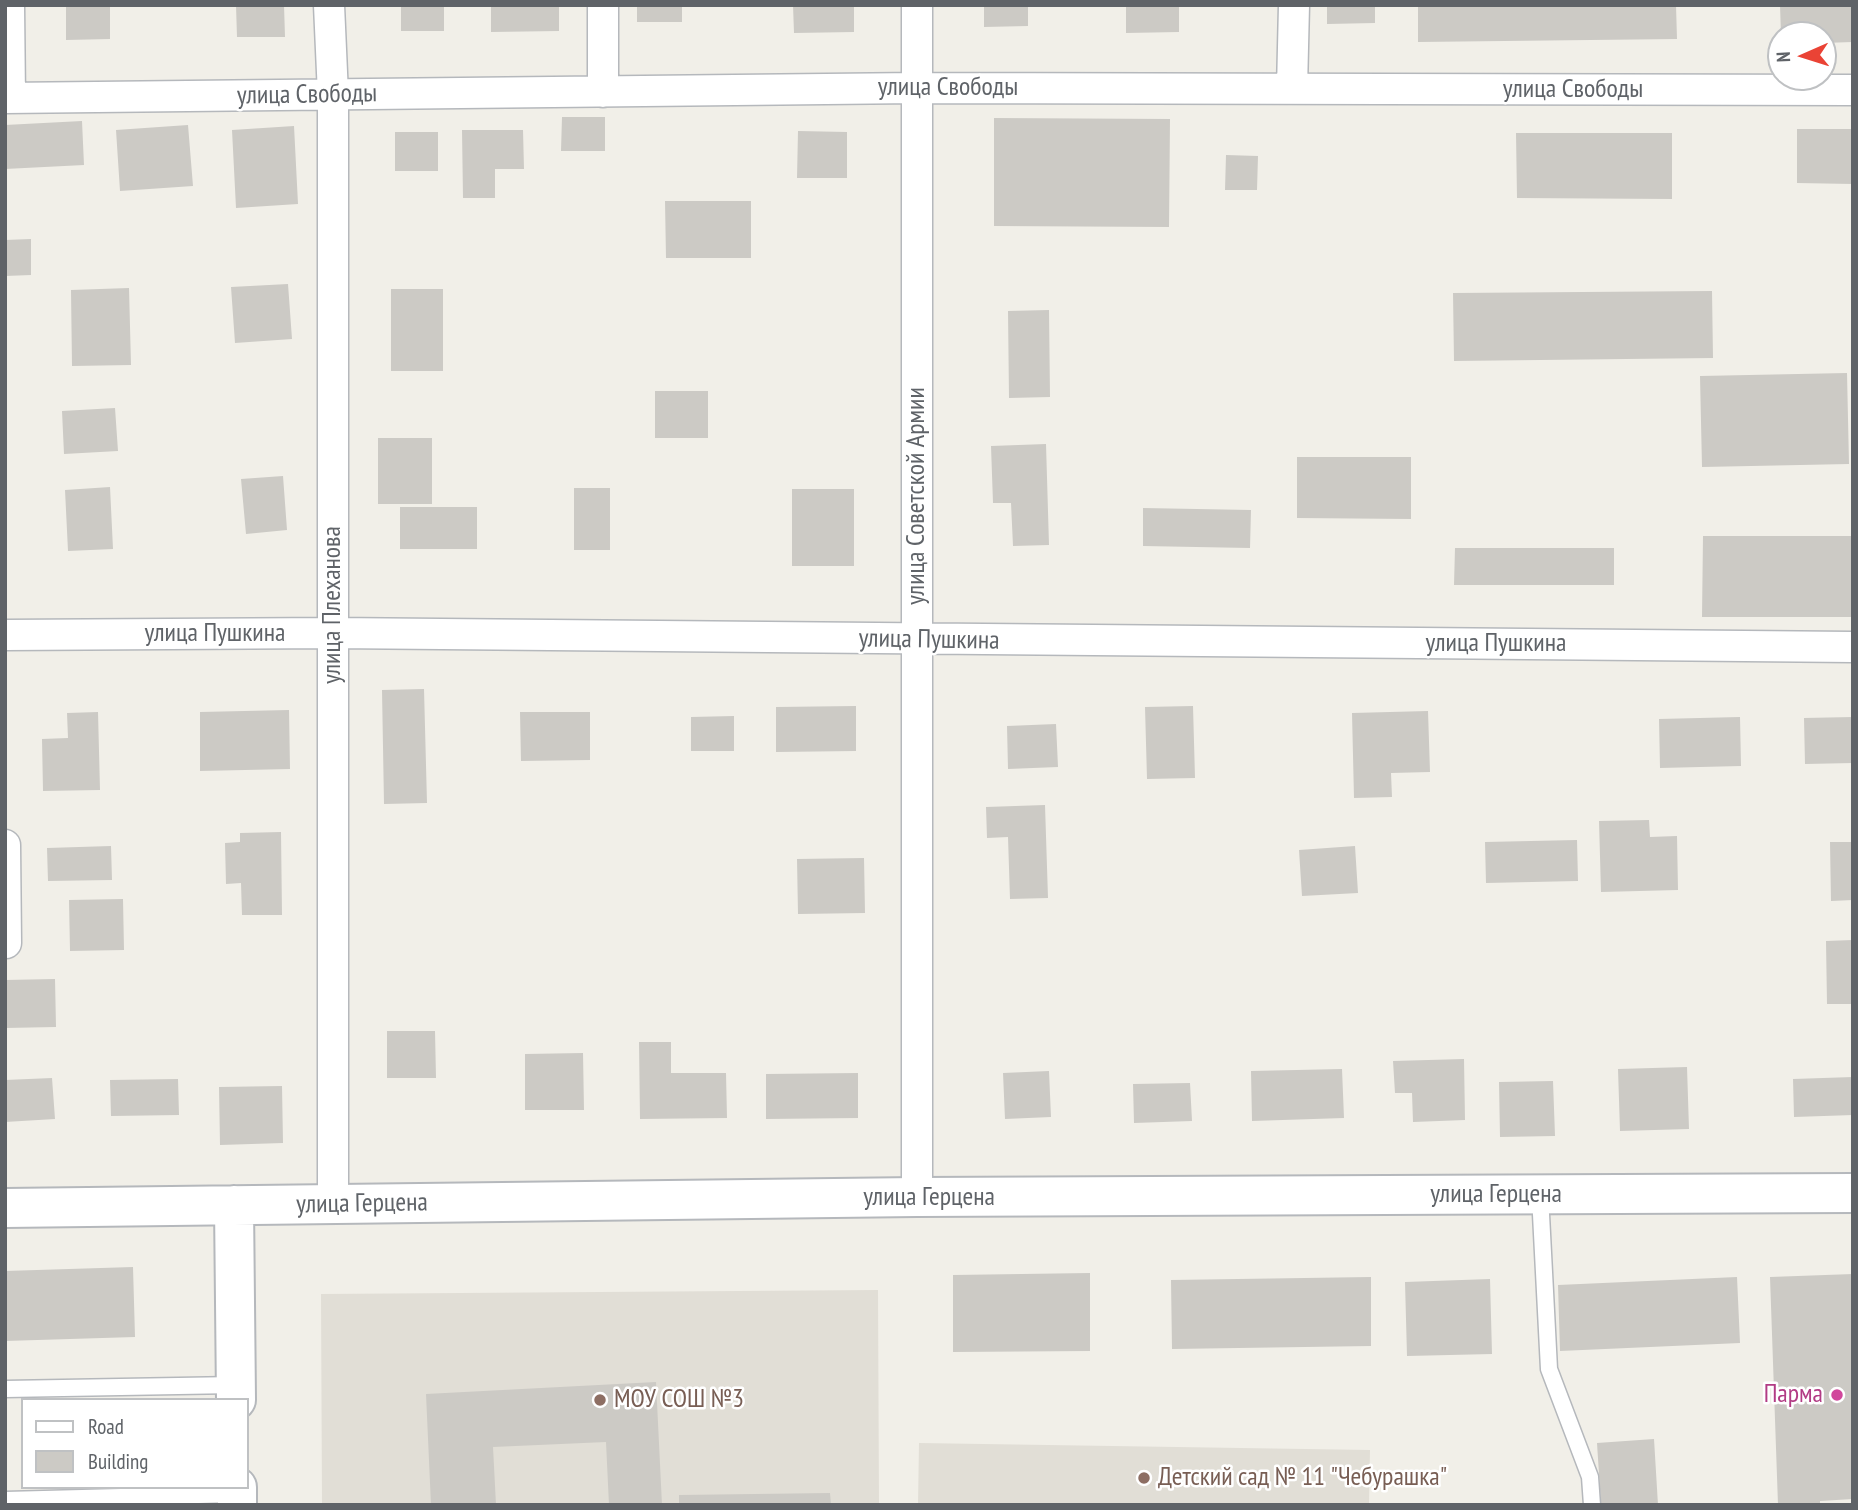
<!DOCTYPE html>
<html>
<head>
<meta charset="utf-8">
<style>
	body { margin:0 }
	#map { position:relative; width:1858px; height:1510px; overflow:hidden; background:#f1efe8; font-family:"PT Sans Narrow",sans-serif }
	canvas { display:block }
	.frame { position:absolute; inset:0; border:7px solid #5f6368; pointer-events:none }
	.legend { position:absolute; left:21px; top:1398px; width:228px; height:91px; box-sizing:border-box; background:#fff; border:2px solid #bfc1c3; margin:0; padding:9px 12px; list-style:none; font-size:21px; color:#5f6368 }
	.legend li { display:flex; align-items:center; gap:14px; height:35px }
	.legend b { width:35px; border:2px solid #bfc1c3 }
	.north { position:absolute; left:1767px; top:21px; width:70px; height:70px; box-sizing:border-box; background:#fff; border:2px solid #bfc1c3; border-radius:50%; rotate:267deg; font-size:19px; font-weight:700; line-height:28px; text-align:center; color:#5f6368 }
	.north::after { content:''; display:block; margin:auto; width:24px; height:32px; background:#ea4335; clip-path:polygon(50% 0,100% 100%,50% 72%,0 100%) }
</style>
</head>
<body>
<div id="map">
<canvas width="1858" height="1510"></canvas>
<div class="frame"></div>
<ul class="legend">
<li><b style="height:9px;background:#fff"></b>Road</li>
<li><b style="height:19px;background:#cccac5"></b>Building</li>
</ul>
<div class="north">N</div>
</div>
<script>
const context = document.querySelector('canvas').getContext('2d');
context.lineJoin = 'round';
function paint(path, color) {
  context.fillStyle = color;
  context.fill(path, 'evenodd');
}
function poly(rows) {
  const path = new Path2D();
  for (const r of rows) {
    path.moveTo(r[0], r[1]);
    for (let i = 2; i < r.length; i += 2) path.lineTo(r[i], r[i + 1]);
  }
  return path;
}
function stroke(path, color, width, dash) {
  context.strokeStyle = color;
  context.lineWidth = width;
  context.lineCap = dash ? 'butt' : 'round';
  context.setLineDash(dash || []);
  context.stroke(path);
}
function write(font, color, halo, rows, align = 'center') {
  context.font = font + ' "PT Sans Narrow",sans-serif';
  context.lineWidth = 5;
  context.setLineDash([]);
  context.textBaseline = 'middle';
  context.strokeStyle = halo;
  context.fillStyle = color;
  for (const [text, x, y, turn = 0] of rows) {
    context.save();
    context.translate(x, y);
    context.rotate((+turn || 0) * Math.PI / 180);
    context.textAlign = isNaN(turn) ? turn : align;
    if (halo) context.strokeText(text, 0, 0);
    context.fillText(text, 0, 0);
    context.restore();
  }
}
paint(poly([
	[878,1290,879,1505,322,1505,321,1294],
	[919,1443,1370,1450,1369,1505,918,1505]
]), '#e1ded6');
paint(poly([
	[66,5,110,5,110,39,66,40],
	[236,5,284,5,285,37,237,37],
	[401,5,444,5,444,31,401,31],
	[491,5,559,5,559,31,491,32],
	[637,5,682,5,682,22,637,22],
	[793,5,854,5,854,32,794,33],
	[984,5,1028,5,1028,26,984,27],
	[1126,5,1179,5,1179,32,1126,33],
	[1327,5,1375,5,1375,23,1327,24],
	[1418,5,1676,5,1677,39,1418,42],
	[1780,5,1853,5,1853,42,1823,43,1823,35,1781,35],
	[562,117,605,117,605,151,561,151],
	[994,118,1170,119,1169,227,994,226],
	[82,121,84,165,5,169,5,125],
	[188,125,193,186,120,191,116,130],
	[294,126,298,204,236,208,232,130],
	[1797,129,1853,129,1853,184,1797,183],
	[462,130,523,130,524,169,495,169,495,198,463,198],
	[798,131,847,132,847,178,797,178],
	[395,132,438,132,438,171,395,171],
	[1516,133,1672,133,1672,199,1517,198],
	[1226,155,1258,156,1257,190,1225,190],
	[665,201,751,201,751,258,666,258],
	[31,239,31,275,5,276,5,240],
	[288,284,292,339,235,343,231,287],
	[129,288,131,365,72,366,71,290],
	[391,289,443,289,443,371,391,371],
	[1712,291,1713,358,1454,361,1453,293],
	[1049,310,1050,397,1009,398,1008,311],
	[1847,373,1849,464,1702,467,1700,376],
	[655,391,708,391,708,438,655,438],
	[115,408,118,451,64,454,62,411],
	[378,438,432,438,432,504,378,504],
	[1046,444,1049,545,1013,546,1011,503,993,503,991,446],
	[1297,457,1411,457,1411,519,1297,518],
	[283,476,287,530,246,534,241,479],
	[110,487,113,549,68,551,65,490],
	[574,488,610,488,610,550,574,550],
	[792,489,854,489,854,566,792,566],
	[400,507,477,507,477,549,400,549],
	[1143,508,1251,510,1250,548,1143,546],
	[1703,536,1853,536,1853,617,1702,617],
	[1455,548,1614,548,1614,585,1454,585],
	[424,689,427,803,384,804,382,690],
	[856,706,856,751,776,752,776,707],
	[1193,706,1195,778,1147,779,1145,707],
	[289,710,290,769,200,771,200,712],
	[1428,711,1430,772,1391,773,1392,797,1354,798,1352,713],
	[98,712,100,790,43,791,42,739,68,738,67,713],
	[520,712,590,712,590,760,521,761],
	[734,716,734,751,691,751,691,717],
	[1740,717,1741,766,1660,768,1659,719],
	[1853,717,1853,763,1805,764,1804,718],
	[1056,724,1058,767,1008,769,1007,726],
	[1045,805,1048,898,1010,899,1008,837,987,838,986,807],
	[1649,820,1650,837,1677,836,1678,890,1601,892,1599,821],
	[281,832,282,915,242,915,241,883,226,884,225,843,240,842,240,833],
	[1577,840,1578,881,1486,883,1485,842],
	[1830,842,1853,842,1853,900,1831,901],
	[111,846,112,880,48,881,47,848],
	[1355,846,1358,893,1302,896,1299,850],
	[864,858,865,913,798,914,797,859],
	[123,899,124,950,70,951,69,900],
	[1853,940,1853,1004,1827,1004,1826,941],
	[55,979,56,1027,5,1028,5,980],
	[387,1031,435,1031,436,1078,387,1078],
	[639,1042,671,1042,671,1073,726,1073,727,1118,640,1119],
	[583,1053,584,1110,525,1110,525,1054],
	[1464,1059,1465,1120,1413,1122,1412,1093,1395,1093,1393,1061],
	[1687,1067,1689,1129,1620,1131,1618,1069],
	[1342,1069,1344,1118,1252,1121,1251,1071],
	[1049,1071,1051,1117,1005,1119,1003,1073],
	[858,1073,858,1118,766,1119,766,1074],
	[1853,1077,1853,1115,1794,1117,1793,1079],
	[52,1078,55,1119,5,1122,5,1080],
	[178,1079,179,1115,111,1116,110,1080],
	[1553,1081,1555,1136,1500,1137,1499,1082],
	[1190,1083,1192,1121,1134,1123,1133,1084],
	[282,1086,283,1143,220,1145,219,1087],
	[133,1267,135,1337,5,1341,5,1271],
	[1090,1273,1090,1351,953,1352,953,1275],
	[1853,1274,1853,1499,1820,1501,1820,1505,1778,1505,1770,1277],
	[1371,1277,1371,1346,1172,1349,1171,1280],
	[1737,1277,1740,1343,1560,1351,1558,1285],
	[1490,1279,1492,1354,1407,1356,1405,1282],
	[656,1382,662,1505,609,1505,606,1442,493,1447,496,1505,431,1505,426,1394],
	[1654,1439,1658,1505,1601,1505,1597,1443],
	[830,1493,831,1505,679,1505,679,1495]
]), '#cccac5');
const service = poly([
	[1540,1195,1549,1369,1590,1477,1592,1505],
	[5,1389,236,1385],
	[5,1500,237,1494]
]);
const minor = poly([
	[9,5,10,98],
	[329,5,333,95,333,1204],
	[603,5,603,92],
	[917,5,917,1197],
	[1292,89,1294,5],
	[5,98,917,88,1853,90],
	[5,635,333,633,1853,647],
	[5,845,6,943]
]);
const tertiary = poly([
	[234,1205,236,1400],
	[5,1208,917,1197,1853,1193],
	[237,1487,237,1505]
]);
stroke(service, '#b5b8bc', 19);
stroke(minor, '#b5b8bc', 33);
stroke(tertiary, '#b5b8bc', 42);
stroke(service, '#fff', 16);
stroke(minor, '#fff', 30);
stroke(tertiary, '#fff', 38);
for (const [x, y, r, color] of [
	[1837,1395,7,"#d1479c"],
	[600,1400,7,"#8d6e63"],
	[1144,1478,7,"#8d6e63"]
]) {
  const dot = new Path2D();
  dot.arc(x, y, r, 0, 2 * Math.PI);
  context.fillStyle = color;
  context.fill(dot);
  stroke(dot, '#fff', 2.5);
}
write('26px', '#5f6368', '#fff', [
	["улица Свободы",948,88],
	["улица Свободы",1573,90],
	["улица Свободы",307,95,-1],
	["улица Советской Армии",917,496,-90],
	["улица Плеханова",333,605,-90],
	["улица Пушкина",215,634],
	["улица Пушкина",929,640,1],
	["улица Пушкина",1496,644],
	["улица Герцена",1496,1195],
	["улица Герцена",929,1198],
	["улица Герцена",362,1204,-1]
]);
write('26px', '#b23c85', '#fff', [
	["Парма",1823,1395]
], 'right');
write('26px', '#785e54', '#fff', [
	["МОУ СОШ №3",614,1400],
	["Детский сад № 11 \"Чебурашка\"",1158,1478]
], 'left');
</script>
</body>
</html>
